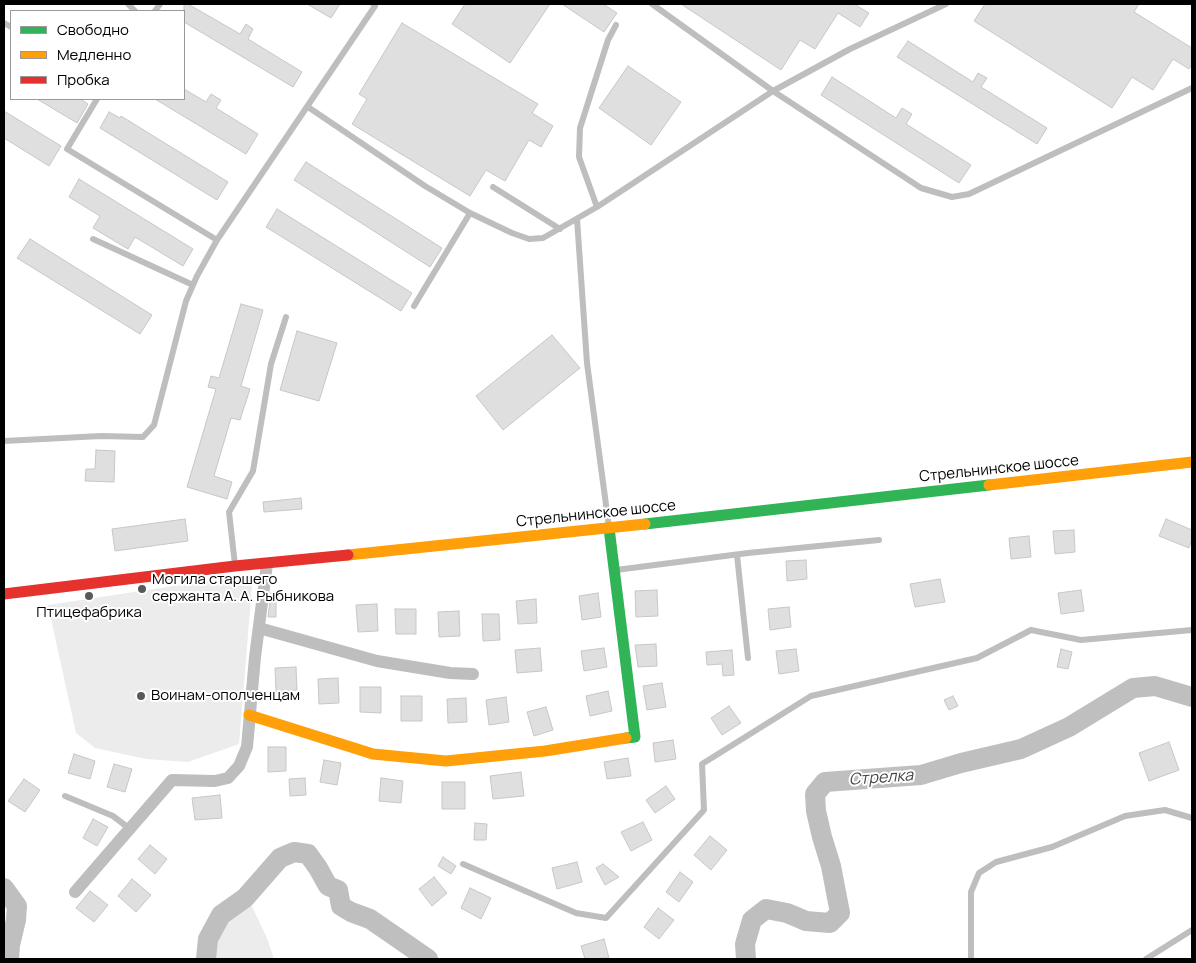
<!DOCTYPE html>
<html>
<head>
<meta charset="utf-8">
<style>
	body { margin:0 }
	#map { position:relative; width:1196px; height:963px; overflow:hidden; background:#fff; font-family:Manrope,sans-serif }
	canvas { display:block }
	.frame { position:absolute; inset:0; border:5px solid #000; pointer-events:none }
	.legend { position:absolute; left:10px; top:10px; width:175px; height:90px; box-sizing:border-box; background:#fff; border:1px solid #999; margin:0; padding:6px 9px; list-style:none; font-size:15px; color:#000 }
	.legend li { display:flex; align-items:center; gap:10px; height:25px }
	.legend b { width:25px; border:1px solid #999 }
</style>
</head>
<body>
<div id="map">
<canvas width="1196" height="963"></canvas>
<div class="frame"></div>
<ul class="legend">
<li><b style="height:6px;background:#30b455"></b>Свободно</li>
<li><b style="height:6px;background:#ff9f0a"></b>Медленно</li>
<li><b style="height:6px;background:#e5322d"></b>Пробка</li>
</ul>
</div>
<script>
const context = document.querySelector('canvas').getContext('2d');
context.lineJoin = 'round';
function paint(path, color) {
  context.fillStyle = color;
  context.fill(path, 'evenodd');
}
function poly(rows) {
  const path = new Path2D();
  for (const r of rows) {
    path.moveTo(r[0], r[1]);
    for (let i = 2; i < r.length; i += 2) path.lineTo(r[i], r[i + 1]);
  }
  return path;
}
function stroke(path, color, width, dash) {
  context.strokeStyle = color;
  context.lineWidth = width;
  context.lineCap = dash ? 'butt' : 'round';
  context.setLineDash(dash || []);
  context.stroke(path);
}
function write(font, color, halo, rows, align = 'center') {
  context.font = font + ' Manrope,sans-serif';
  context.lineWidth = 4;
  context.setLineDash([]);
  context.textBaseline = 'middle';
  context.strokeStyle = halo;
  context.fillStyle = color;
  for (const [text, x, y, turn = 0] of rows) {
    context.save();
    context.translate(x, y);
    context.rotate((+turn || 0) * Math.PI / 180);
    context.textAlign = isNaN(turn) ? turn : align;
    if (halo) context.strokeText(text, 0, 0);
    context.fillText(text, 0, 0);
    context.restore();
  }
}
paint(poly([
	[253,574,239,744,188,762,146,759,95,748,76,733,48,605],
	[250,902,267,938,274,959,198,959,198,953,213,929]
]), '#ececec');
stroke(poly([
	[4,888,17,906,16,920,10,945,9,959],
	[206,959,208,939,221,915,245,898,280,858,294,852,308,854,318,868,328,886,338,890,341,906,351,912,370,919,428,959],
	[746,959,745,944,752,920,766,909,787,913,806,921,830,923,840,913,831,866,822,837,816,811,815,794,825,782,921,775,961,763,1021,749,1069,727,1133,688,1155,686,1192,697]
]), '#bfbfbf', 20);
const building = poly([
	[184,4,188,4,240,34,246,24,253,29,248,39,302,72,293,87,184,22,184,4],
	[307,4,340,4,331,18,307,4],
	[465,4,550,4,510,63,452,24,465,4],
	[562,4,603,4,617,13,604,32,562,4],
	[681,4,854,4,869,13,860,27,838,13,815,49,800,40,781,70,681,4],
	[985,4,1139,4,1134,12,1192,48,1192,64,1189,69,1173,59,1153,90,1132,77,1112,108,974,21,985,4],
	[402,23,538,104,532,113,553,126,541,147,529,140,505,181,486,170,470,196,352,124,367,99,359,94,402,23],
	[908,41,973,82,978,73,987,78,981,87,1047,128,1037,144,897,57,908,41],
	[628,66,681,102,651,145,599,108,628,66],
	[832,77,896,118,902,108,912,114,906,124,971,165,959,183,821,95,832,77],
	[184,89,206,102,211,94,221,100,216,108,258,134,246,154,155,99,184,99,184,89],
	[37,99,80,99,88,104,77,123,37,99],
	[4,111,61,146,49,166,4,138,4,111],
	[109,112,120,118,121,116,228,182,217,200,100,128,109,112],
	[306,162,442,248,430,267,294,180,306,162],
	[79,179,193,249,183,266,135,237,128,249,93,228,100,216,69,197,79,179],
	[277,209,412,293,401,311,266,227,277,209],
	[30,239,152,315,140,334,17,258,30,239],
	[241,304,263,310,241,386,250,389,240,420,231,418,214,476,232,482,227,499,187,487,216,389,208,387,211,376,219,378,241,304],
	[297,331,337,343,319,401,280,390,297,331],
	[552,335,580,368,503,430,476,396,552,335],
	[96,450,115,451,114,482,85,481,86,469,95,469,96,450],
	[301,498,302,509,264,512,263,502,301,498],
	[185,519,188,541,115,551,112,529,185,519],
	[1166,519,1192,530,1192,539,1189,548,1159,536,1166,519],
	[1074,530,1075,552,1055,554,1053,531,1074,530],
	[1029,536,1031,557,1011,559,1009,538,1029,536],
	[806,560,807,579,787,581,786,561,806,560],
	[940,579,945,602,915,607,910,584,940,579],
	[657,590,658,616,636,617,635,591,657,590],
	[1081,590,1084,611,1061,614,1058,593,1081,590],
	[271,593,276,593,276,617,268,617,271,593],
	[598,593,601,617,582,620,579,596,598,593],
	[536,599,537,623,518,624,516,601,536,599],
	[377,604,378,631,358,632,356,605,377,604],
	[789,607,791,627,770,630,768,609,789,607],
	[395,609,416,609,416,634,396,634,395,609],
	[459,611,460,636,439,637,438,612,459,611],
	[482,614,499,614,500,640,483,641,482,614],
	[656,644,657,666,638,667,635,645,656,644],
	[540,648,542,671,517,673,515,650,540,648],
	[604,648,607,667,584,671,581,651,604,648],
	[796,649,799,671,779,674,776,651,796,649],
	[1061,649,1072,652,1068,669,1057,667,1061,649],
	[732,650,734,675,723,676,722,664,707,665,706,652,732,650],
	[296,667,297,690,276,692,275,668,296,667],
	[338,678,339,703,319,704,318,679,338,678],
	[662,683,666,707,647,710,643,686,662,683],
	[360,687,381,687,381,713,360,712,360,687],
	[608,691,612,711,590,716,586,696,608,691],
	[401,696,422,696,422,721,401,721,401,696],
	[953,696,958,706,949,710,944,700,953,696],
	[506,697,509,722,489,725,486,700,506,697],
	[466,698,467,722,448,723,447,699,466,698],
	[729,706,741,723,722,735,711,718,729,706],
	[546,707,553,730,534,736,527,712,546,707],
	[673,740,676,759,655,762,653,743,673,740],
	[1169,742,1179,770,1149,781,1139,753,1169,742],
	[268,747,286,747,286,771,268,772,268,747],
	[74,754,95,761,90,779,68,773,74,754],
	[628,758,631,776,607,779,604,762,628,758],
	[324,760,341,763,337,785,320,782,324,760],
	[114,764,132,769,125,792,107,787,114,764],
	[521,772,524,796,493,799,490,776,521,772],
	[305,778,306,795,290,796,289,779,305,778],
	[381,778,403,781,401,803,379,801,381,778],
	[24,779,40,790,25,812,8,801,24,779],
	[442,782,465,782,465,809,442,809,442,782],
	[666,786,675,799,655,813,646,800,666,786],
	[220,795,222,818,195,820,192,798,220,795],
	[93,819,108,827,97,846,83,838,93,819],
	[643,822,652,840,631,851,621,832,643,822],
	[475,823,487,824,486,840,474,840,475,823],
	[710,836,727,850,711,870,694,855,710,836],
	[150,845,167,859,155,874,138,859,150,845],
	[443,857,456,866,451,874,438,866,443,857],
	[577,862,582,882,557,889,552,868,577,862],
	[603,864,619,877,605,885,596,868,603,864],
	[680,872,693,882,679,902,666,892,680,872],
	[434,877,447,893,432,906,419,889,434,877],
	[132,879,151,895,136,912,118,896,132,879],
	[470,888,491,898,481,919,461,908,470,888],
	[90,891,108,905,94,922,76,908,90,891],
	[658,908,674,920,659,939,644,927,658,908],
	[604,939,609,958,585,959,581,946,604,939]
]);
paint(building, '#dfdfdf');
stroke(building, '#c7c7c7', 1);
stroke(poly([
	[128,4,135,11],
	[652,4,773,91,921,188,952,197,969,194,1192,88],
	[155,11,160,4],
	[4,23,11,27],
	[97,99,67,149,217,240],
	[308,107,425,186,470,213,512,233,529,239,543,238,597,207,773,91,850,49,946,4],
	[493,187,560,229],
	[597,207,579,157,580,128,608,40,616,25],
	[577,219,587,363,609,527],
	[93,239,193,285],
	[414,306,470,213],
	[4,441,101,436,143,437,154,425,186,301,197,276,217,240,375,6,373,4],
	[737,555,748,658],
	[235,565,229,512,253,471,271,364,286,317],
	[616,570,748,553,879,540],
	[65,796,113,816,130,829],
	[463,864,576,913,606,918,704,810,702,764,811,696,977,658,1031,630,1081,640,1192,630],
	[971,959,971,892,979,873,996,862,1052,847,1125,816,1165,810,1192,818],
	[1146,959,1192,930]
]), '#bebebe', 6);
stroke(poly([
	[259,628,377,661,450,673,473,674],
	[75,892,172,780,215,781,228,778,239,766,247,747,255,657,267,564]
]), '#bebebe', 12);
stroke(poly([
	[645,524,989,485],
	[609,528,635,737,626,738]
]), '#30b455', 11);
stroke(poly([
	[989,485,1192,462],
	[348,555,645,524],
	[249,715,373,754,446,761,545,751,626,738]
]), '#ff9f0a', 11);
stroke(poly([
	[4,594,235,566,348,555]
]), '#e5322d', 11);
for (const [x, y, r, color] of [
	[142,589,5,"#595959"],
	[89,596,5,"#595959"],
	[141,696,5,"#595959"]
]) {
  const dot = new Path2D();
  dot.arc(x, y, r, 0, 2 * Math.PI);
  context.fillStyle = color;
  context.fill(dot);
  stroke(dot, '#fff', 2);
}
write('15px', '#000', '#fff', [
	["Стрельнинское шоссе",999,469,-6],
	["Стрельнинское шоссе",596,514,-6]
]);
write('15px', '#000', '#fff', [
	["Могила старшего",152,580],
	["сержанта А. А. Рыбникова",152,597],
	["Птицефабрика",89,613,"center"],
	["Воинам-ополченцам",151,696]
], 'left');
write('italic 16px', '#444', '#fff', [
	["Стрелка",881,778,-4]
]);
</script>
</body>
</html>
